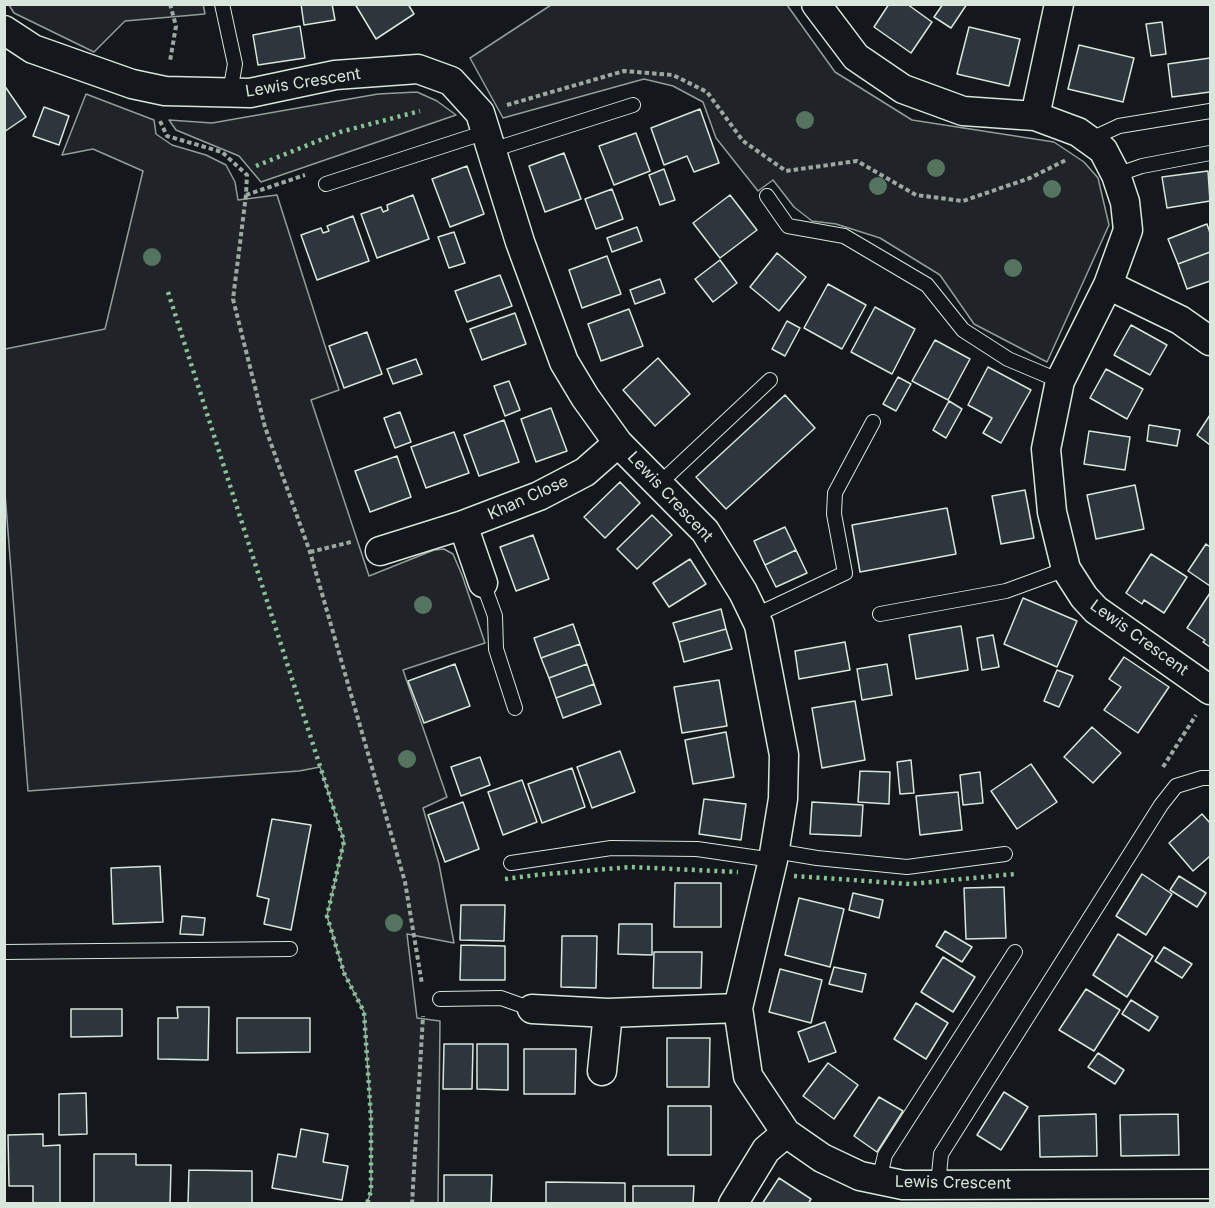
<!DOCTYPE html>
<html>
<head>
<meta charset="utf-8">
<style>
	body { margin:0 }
	#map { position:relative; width:1215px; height:1208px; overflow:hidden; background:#14181c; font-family:Inter,sans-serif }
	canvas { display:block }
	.frame { position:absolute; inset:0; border:6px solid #d8e6dc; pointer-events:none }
</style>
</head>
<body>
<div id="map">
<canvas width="1215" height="1208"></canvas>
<div class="frame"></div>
</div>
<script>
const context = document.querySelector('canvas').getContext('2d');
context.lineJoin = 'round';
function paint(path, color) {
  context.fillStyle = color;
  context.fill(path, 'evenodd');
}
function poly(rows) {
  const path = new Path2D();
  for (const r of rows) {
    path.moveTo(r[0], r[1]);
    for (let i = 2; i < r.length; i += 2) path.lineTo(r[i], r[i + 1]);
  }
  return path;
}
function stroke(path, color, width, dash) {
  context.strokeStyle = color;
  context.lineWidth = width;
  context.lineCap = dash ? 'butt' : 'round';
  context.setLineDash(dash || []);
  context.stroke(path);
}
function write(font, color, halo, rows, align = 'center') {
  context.font = font + ' Inter,sans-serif';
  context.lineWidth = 4.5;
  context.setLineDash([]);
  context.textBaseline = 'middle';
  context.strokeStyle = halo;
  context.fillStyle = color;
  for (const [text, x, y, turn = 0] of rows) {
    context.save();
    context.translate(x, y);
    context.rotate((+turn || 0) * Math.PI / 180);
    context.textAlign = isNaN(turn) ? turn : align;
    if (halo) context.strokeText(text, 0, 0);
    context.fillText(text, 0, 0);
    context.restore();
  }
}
const green = poly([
	[203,4,205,14,125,21,94,52,14,13,9,5,203,4],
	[551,5,787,5,835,72,912,120,1054,142,1084,162,1098,178,1109,225,1047,362,974,324,940,275,880,238,836,224,812,221,794,207,773,180,758,191,716,138,703,102,673,86,644,79,503,118,470,58,551,5],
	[417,92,437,101,456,115,261,182,239,156,176,130,169,120,212,123,378,94,417,92],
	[86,94,154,120,156,134,172,145,206,155,226,165,235,182,238,200,277,195,339,390,311,400,369,576,434,550,444,549,453,554,462,575,485,643,403,670,447,797,423,808,439,864,454,943,407,934,417,1018,440,1021,438,1203,367,1203,371,1191,371,1118,364,1012,344,973,327,916,344,841,320,767,299,771,28,791,5,493,5,349,105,329,143,171,93,149,62,155,86,94]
]);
paint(green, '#202428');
stroke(green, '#939e99', 1.5);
const building = poly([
	[301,4,332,4,335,20,304,25,301,4],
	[355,4,408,4,414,14,376,39,355,4],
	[889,4,907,4,932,22,911,53,874,27,889,4],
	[943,4,967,4,951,28,934,17,943,4],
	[1162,22,1166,54,1151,56,1146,24,1162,22],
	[300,26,305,58,258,65,253,35,300,26],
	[969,27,1020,39,1009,86,957,74,969,27],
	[1079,45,1134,58,1123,102,1068,89,1079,45],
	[1210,58,1210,92,1172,97,1168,64,1210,58],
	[4,85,26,117,4,132,4,85],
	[44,107,69,116,59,145,33,136,44,107],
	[700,109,719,163,694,172,687,156,664,165,651,128,700,109],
	[636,133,650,171,614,185,599,146,636,133],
	[564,153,581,199,545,212,529,166,564,153],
	[467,166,484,214,450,227,432,179,467,166],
	[664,169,675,200,660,205,649,175,664,169],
	[1208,171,1210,201,1167,208,1162,177,1208,171],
	[612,189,623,219,596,229,585,199,612,189],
	[413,195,429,239,377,258,361,214,381,207,383,212,388,210,387,205,413,195],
	[730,195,757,230,720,258,693,223,730,195],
	[353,216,369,261,317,280,301,235,321,228,323,233,329,231,327,226,353,216],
	[1207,224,1210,233,1210,252,1178,264,1168,239,1207,224],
	[637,227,642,241,612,252,607,238,637,227],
	[454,232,465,263,449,268,438,237,454,232],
	[1210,252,1210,281,1187,289,1178,264,1210,252],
	[777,253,806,277,779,311,750,287,777,253],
	[607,256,621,294,582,308,569,270,607,256],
	[720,260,737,283,713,302,695,279,720,260],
	[500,275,512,306,467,322,455,291,500,275],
	[660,279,665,293,635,304,630,290,660,279],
	[828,284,866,305,842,349,804,328,828,284],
	[875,307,915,329,892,374,851,352,875,307],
	[629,309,643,346,601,361,588,324,629,309],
	[515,313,526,344,482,360,470,329,515,313],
	[787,321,800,328,785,356,772,349,787,321],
	[1131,325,1167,345,1150,375,1114,355,1131,325],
	[367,332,382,374,344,388,329,346,367,332],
	[935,340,970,359,948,400,912,381,935,340],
	[658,358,690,394,655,426,623,390,658,358],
	[416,359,422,374,393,384,387,369,416,359],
	[988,367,1031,390,1001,443,983,433,992,418,968,405,988,367],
	[1106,369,1143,389,1127,419,1090,398,1106,369],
	[898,377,911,384,896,411,883,404,898,377],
	[509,381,520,410,505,416,494,386,509,381],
	[785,395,815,428,726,509,696,477,785,395],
	[949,401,962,409,946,438,933,430,949,401],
	[551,408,567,451,536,462,521,419,551,408],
	[400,412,411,442,395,448,384,418,400,412],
	[1210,415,1210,445,1197,435,1210,415],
	[504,420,519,462,479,476,464,435,504,420],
	[1149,425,1180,430,1177,446,1147,441,1149,425],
	[1089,431,1130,437,1125,470,1084,464,1089,431],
	[454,432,469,473,426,488,411,447,454,432],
	[397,456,411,497,370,512,355,471,397,456],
	[620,482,640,503,605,538,584,517,620,482],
	[1135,485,1144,529,1096,539,1087,495,1135,485],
	[1025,490,1034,538,1001,544,992,496,1025,490],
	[947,508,956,554,860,572,852,525,947,508],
	[652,515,672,535,637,569,617,549,652,515],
	[785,527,796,550,765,565,754,541,785,527],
	[533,535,549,579,516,591,500,547,533,535],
	[1206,544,1210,547,1210,586,1188,571,1206,544],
	[796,550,807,573,776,587,765,565,796,550],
	[1151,554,1187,577,1164,613,1144,600,1142,604,1126,593,1151,554],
	[690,559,706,584,669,607,653,583,690,559],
	[1210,593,1210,647,1203,642,1205,640,1187,628,1210,593],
	[1023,598,1077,621,1057,667,1004,644,1023,598],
	[721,609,726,629,679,642,673,623,721,609],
	[573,624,580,644,541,658,534,638,573,624],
	[961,626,968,670,916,679,909,635,961,626],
	[726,629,732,649,684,662,679,642,726,629],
	[993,635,999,667,982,670,977,638,993,635],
	[845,642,850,670,799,679,795,651,845,642],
	[580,644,587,664,549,678,541,658,580,644],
	[1124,657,1169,687,1138,733,1104,710,1121,687,1109,679,1124,657],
	[455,664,470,706,424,723,408,681,455,664],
	[587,664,594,684,556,698,549,678,587,664],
	[887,664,892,695,862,700,857,669,887,664],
	[1057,670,1073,676,1059,707,1044,701,1057,670],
	[719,680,727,726,682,733,674,687,719,680],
	[594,684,601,704,563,718,556,698,594,684],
	[855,701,865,760,822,768,812,708,855,701],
	[1092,727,1121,753,1093,783,1064,757,1092,727],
	[726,732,734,777,693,784,685,740,726,732],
	[620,751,635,792,592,808,577,767,620,751],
	[480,757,490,785,461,796,451,767,480,757],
	[911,760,914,793,900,794,897,762,911,760],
	[1031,764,1057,802,1017,829,991,791,1031,764],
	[572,768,585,807,542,823,528,784,572,768],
	[860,771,890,772,889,804,858,802,860,771],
	[980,772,983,803,963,805,960,775,980,772],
	[522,780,537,822,503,835,488,792,522,780],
	[958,792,962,830,920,835,916,796,958,792],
	[704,799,746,804,741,840,699,834,704,799],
	[463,802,479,849,445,862,428,815,463,802],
	[812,802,863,805,861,836,810,834,812,802],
	[1202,814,1210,823,1210,856,1193,871,1169,843,1202,814],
	[272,819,311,825,291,930,264,924,269,899,257,896,272,819],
	[160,866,163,922,113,924,111,868,160,866],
	[1142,874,1172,894,1146,935,1116,916,1142,874],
	[1179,876,1206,893,1197,907,1170,890,1179,876],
	[675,883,721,883,721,927,674,927,675,883],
	[1004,887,1006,938,966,939,964,888,1004,887],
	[853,893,883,900,879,918,849,910,853,893],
	[799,898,844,909,830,967,785,955,799,898],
	[461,905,505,905,504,941,460,940,461,905],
	[182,916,205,918,203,935,180,934,182,916],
	[619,924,652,924,652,955,618,954,619,924],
	[945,931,972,947,962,962,936,946,945,931],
	[1118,934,1153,956,1127,997,1093,975,1118,934],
	[562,936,597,936,596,988,561,987,562,936],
	[461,945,505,946,505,980,460,980,461,945],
	[1164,947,1192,964,1182,978,1155,961,1164,947],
	[654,952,702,952,701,988,653,988,654,952],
	[943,957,975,977,953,1012,921,992,943,957],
	[834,967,866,974,862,992,829,984,834,967],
	[780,969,822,980,811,1023,769,1012,780,969],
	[1086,989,1120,1010,1094,1051,1059,1030,1086,989],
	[1131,1000,1158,1017,1149,1031,1122,1014,1131,1000],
	[916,1003,948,1023,926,1059,894,1039,916,1003],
	[177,1007,209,1007,208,1060,158,1059,158,1018,178,1018,177,1007],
	[71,1009,122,1009,122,1036,71,1037,71,1009],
	[237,1018,310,1018,310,1052,237,1053,237,1018],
	[825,1022,836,1052,809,1062,798,1032,825,1022],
	[667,1038,710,1038,709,1087,667,1087,667,1038],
	[444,1044,473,1044,472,1089,443,1089,444,1044],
	[477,1044,508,1044,508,1090,477,1089,477,1044],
	[524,1049,576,1049,575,1094,524,1094,524,1049],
	[1098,1053,1124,1070,1115,1084,1088,1067,1098,1053],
	[828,1063,858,1085,834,1119,803,1096,828,1063],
	[1004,1092,1028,1107,1001,1150,977,1135,1004,1092],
	[86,1093,87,1134,59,1135,59,1094,86,1093],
	[879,1097,903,1111,877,1152,854,1136,879,1097],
	[668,1106,711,1106,711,1155,668,1155,668,1106],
	[1096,1114,1097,1156,1040,1157,1039,1116,1096,1114],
	[1178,1114,1179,1155,1121,1156,1120,1115,1178,1114],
	[301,1129,328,1134,323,1162,348,1166,342,1200,272,1188,278,1154,296,1157,301,1129],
	[43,1134,43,1146,60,1145,60,1204,33,1204,33,1186,9,1186,8,1135,43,1134],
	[94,1154,136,1154,136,1165,171,1165,170,1204,94,1204,94,1154],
	[189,1170,252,1171,252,1204,188,1204,189,1170],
	[444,1175,492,1175,491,1204,444,1204,444,1175],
	[779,1178,811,1199,808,1204,762,1204,779,1178],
	[546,1182,625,1183,625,1204,546,1204,546,1182],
	[633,1186,694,1186,693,1204,633,1204,633,1186]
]);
paint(building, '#2c363c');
stroke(building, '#d8e6dc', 1.5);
const service = poly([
	[222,4,235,64,230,92],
	[1089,140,1119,126,1210,111],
	[492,150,633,105],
	[1116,175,1142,166,1210,153],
	[326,184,486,132],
	[767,196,788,226,844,236,927,285,963,330,1008,359,1060,381],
	[659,484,770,380],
	[483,583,495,616,496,649,515,708],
	[880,614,1006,591,1066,569],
	[754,616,845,573,834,514,835,493,873,422],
	[775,851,817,858,907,867,1005,854],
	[511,863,611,848,697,849,773,860],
	[4,952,290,949],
	[440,999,501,998,532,1009],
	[879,1180,885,1155,1015,952],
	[938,1185,941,1154,1161,805,1176,786,1202,778,1210,778]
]);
const minor = poly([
	[816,4,856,57,903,89,963,111,1035,116,1078,132,1103,150,1116,175,1125,202,1128,230,1108,285,1060,381,1046,449,1052,512,1066,569,1084,597,1096,610,1210,690],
	[4,30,33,49,132,84,165,91,250,93,335,75,418,69,451,81,480,113,520,242,564,362,585,397,618,443,705,531,743,592,759,625,784,755,783,799,773,860,738,1008,748,1076,786,1133,822,1158,860,1176,903,1185,1210,1184],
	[1035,116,1059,4],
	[1108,285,1180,320,1210,341],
	[463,525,483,583],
	[380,551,463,525,539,496,585,472,618,443],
	[532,1009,608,1013,738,1008],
	[602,1071,608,1013],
	[733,1204,766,1150,786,1133]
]);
stroke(service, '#d8e6dc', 16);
stroke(minor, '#d8e6dc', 31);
stroke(poly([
	[170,4,176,26,170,61],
	[507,105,624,71,673,75,707,92,743,141,786,171,857,161,916,195,963,201,1030,178,1066,160],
	[160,121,167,136,222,152,247,175,246,195,233,299,265,427,310,552,405,882,422,984],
	[246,195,305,175],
	[310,552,351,542],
	[1163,767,1196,715],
	[412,1204,423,1016]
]), '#9da8a2', 4, [4.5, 3]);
stroke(service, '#14181c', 14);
stroke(minor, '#14181c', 28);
stroke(poly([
	[256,166,340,132,420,111],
	[168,292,344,841,327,916,344,973,364,1012,371,1118,371,1191,367,1204],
	[794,876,910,884,1015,874],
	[505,879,536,875,631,867,738,872]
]), '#8ac095', 4.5, [3, 4.5]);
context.fillStyle = '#55745f';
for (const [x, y] of [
	[805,120],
	[936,168],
	[878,186],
	[1052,189],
	[152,257],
	[1013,268],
	[423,605],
	[407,759],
	[394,923]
]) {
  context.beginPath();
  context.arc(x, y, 9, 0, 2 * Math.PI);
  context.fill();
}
write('16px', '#d8e6dc', '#14181c', [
	["Lewis Crescent",303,83,-9],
	["Lewis Crescent",670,497,47],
	["Khan Close",528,498,-24],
	["Lewis Crescent",1139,638,36],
	["Lewis Crescent",953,1183,1]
]);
</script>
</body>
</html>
